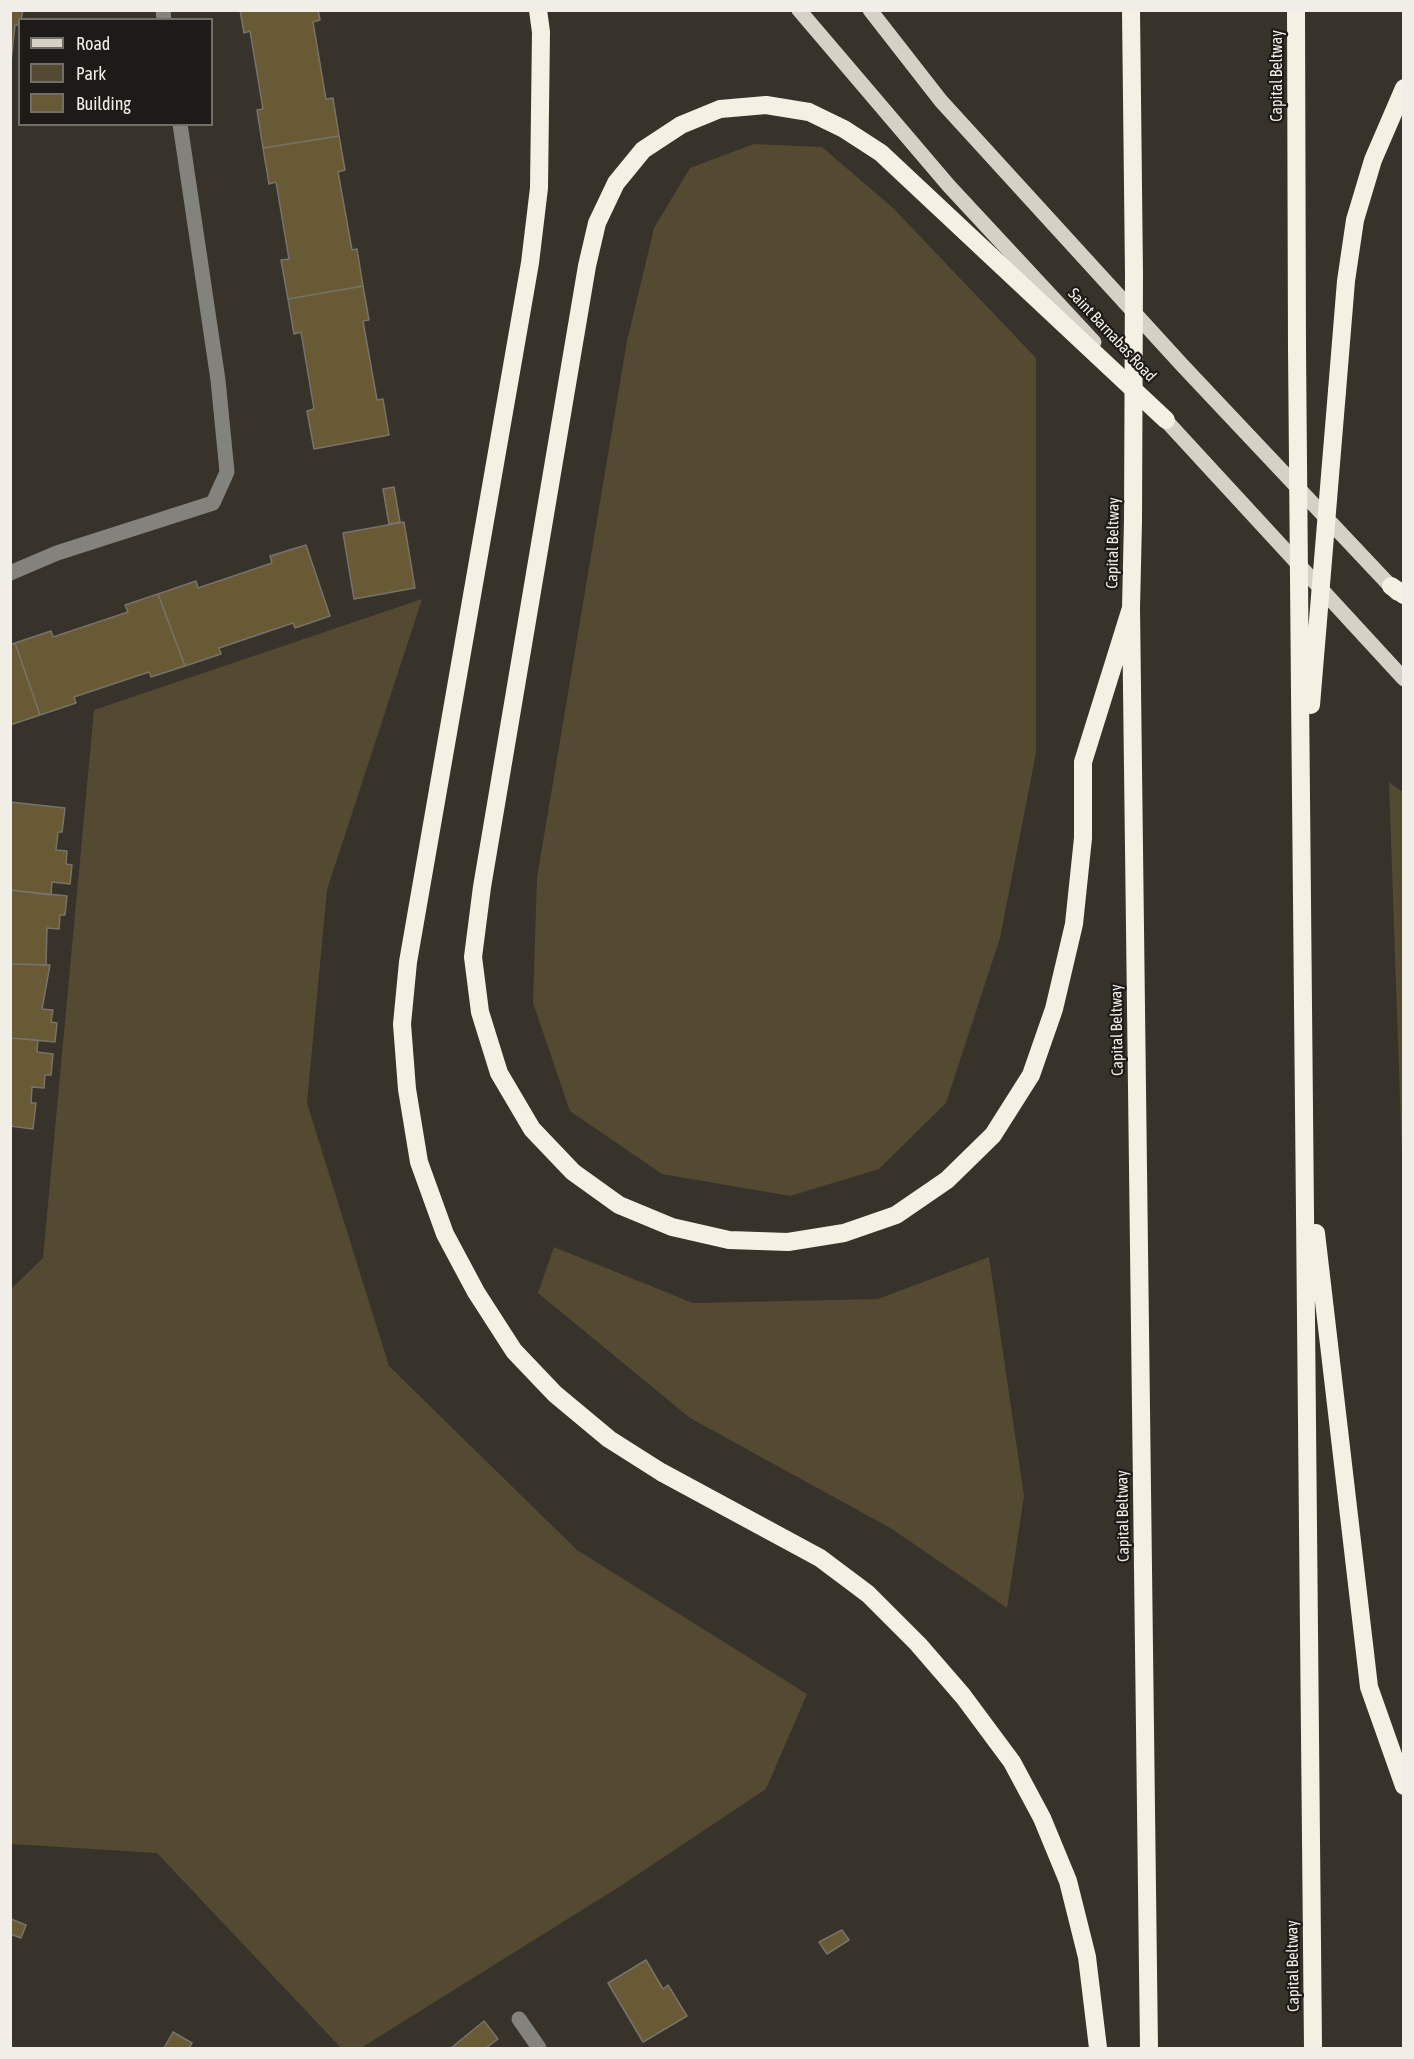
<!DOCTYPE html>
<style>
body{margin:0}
#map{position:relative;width:1414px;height:2059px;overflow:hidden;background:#37332a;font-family:"Asap Condensed",sans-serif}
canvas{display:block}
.frame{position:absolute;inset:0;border:12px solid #f1eee8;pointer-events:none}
.legend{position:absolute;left:18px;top:18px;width:195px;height:108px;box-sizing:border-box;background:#1d1b17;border:2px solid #726f6b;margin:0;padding:8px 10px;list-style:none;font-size:18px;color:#f1eee8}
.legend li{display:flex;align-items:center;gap:12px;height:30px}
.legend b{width:30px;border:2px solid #726f6b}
</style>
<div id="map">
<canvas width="1414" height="2059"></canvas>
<div class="frame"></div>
<ul class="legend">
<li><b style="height:8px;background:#d5d1c7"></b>Road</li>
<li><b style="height:16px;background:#544931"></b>Park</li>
<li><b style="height:16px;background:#695a36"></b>Building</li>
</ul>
</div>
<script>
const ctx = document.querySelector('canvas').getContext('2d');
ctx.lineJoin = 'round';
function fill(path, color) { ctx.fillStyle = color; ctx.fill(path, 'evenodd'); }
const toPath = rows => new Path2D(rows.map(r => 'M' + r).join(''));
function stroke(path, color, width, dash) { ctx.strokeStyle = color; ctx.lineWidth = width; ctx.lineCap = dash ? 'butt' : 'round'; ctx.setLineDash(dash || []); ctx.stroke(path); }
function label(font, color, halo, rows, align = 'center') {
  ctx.font = font + ' "Asap Condensed",sans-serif'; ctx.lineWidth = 4.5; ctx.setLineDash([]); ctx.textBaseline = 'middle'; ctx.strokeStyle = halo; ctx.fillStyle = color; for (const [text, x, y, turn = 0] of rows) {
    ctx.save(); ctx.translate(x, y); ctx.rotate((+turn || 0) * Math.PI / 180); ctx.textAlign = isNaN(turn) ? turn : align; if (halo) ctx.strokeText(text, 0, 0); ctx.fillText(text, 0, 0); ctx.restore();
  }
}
const green = toPath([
 [754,144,822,147,893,208,1036,358,1036,753,1000,938,946,1103,879,1169,790,1196,662,1174,570,1111,533,1003,537,878,627,341,654,228,690,168],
 [422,599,327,890,307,1103,389,1366,577,1550,807,1694,766,1789,619,1887,361,2048,341,2048,157,1853,11,1844,11,1289,43,1258,94,710],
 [1389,782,1404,793,1403,1186],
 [554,1247,693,1303,878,1299,989,1257,1024,1496,1007,1608,892,1529,690,1418,538,1293]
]);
const building = toPath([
 [10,10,23,10,20,25,15,25,10,71,10,10],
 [240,10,318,10,320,20,313,22,326,99,333,98,339,136,263,148,257,110,263,109,250,31,244,33,240,10],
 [339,136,345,170,338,172,352,250,357,249,363,286,288,299,281,260,289,259,276,182,269,184,263,148,339,136],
 [363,286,369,320,363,321,377,400,383,399,389,435,314,449,307,411,314,409,301,332,294,334,288,299,363,286],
 [394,487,400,522,389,524,383,489,394,487],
 [404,522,415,588,354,599,343,533,404,522],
 [306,545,330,616,295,628,293,623,219,648,221,654,185,666,158,594,196,581,198,588,272,563,270,556,306,545],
 [158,594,185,666,151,677,149,672,74,697,76,703,40,715,15,643,51,631,53,637,128,612,125,605,158,594],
 [15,643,40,715,10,725,10,645,15,643],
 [10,802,65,808,62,832,58,832,56,850,67,851,66,864,72,865,70,884,52,882,51,895,10,890,10,802],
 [10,890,67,896,65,915,60,915,59,929,47,928,46,965,10,964,10,890],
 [10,964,50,965,42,1009,53,1010,51,1022,57,1023,55,1042,10,1038,10,964],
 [10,1038,38,1040,37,1052,53,1054,51,1075,45,1075,44,1088,32,1087,31,1103,36,1103,33,1129,10,1126,10,1038],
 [11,1919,26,1925,21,1938,10,1934,11,1919],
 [842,1930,849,1940,827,1954,819,1942,842,1930],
 [646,1960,663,1989,668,1985,687,2016,643,2042,608,1983,646,1960],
 [484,2021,498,2039,486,2048,451,2048,484,2021],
 [173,2032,192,2043,189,2048,164,2048,173,2032]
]);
const minor = toPath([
 [163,10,164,20],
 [10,573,57,553,213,503,227,472,218,380,180,124],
 [519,2019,539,2048]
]);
const major = toPath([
 [799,10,949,186,1094,342],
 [870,10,941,101,1182,365,1397,593],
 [1159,413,1404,679]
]);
const highway = toPath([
 [538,10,541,32,539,188,530,263,408,962,402,1024,407,1089,419,1162,445,1234,476,1292,514,1351,555,1394,609,1439,661,1472,820,1558,868,1594,918,1644,963,1696,1012,1762,1042,1818,1068,1881,1087,1957,1098,2048],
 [1131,10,1134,274],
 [1296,10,1297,348],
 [1337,391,1346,281,1355,220,1373,160,1404,88],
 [1133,521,1131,608,1149,2048],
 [1391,586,1404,595],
 [1131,608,1083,762,1083,838,1074,924,1054,1009,1031,1075,993,1135,947,1180,896,1215,844,1233,788,1242,729,1240,672,1227,619,1205,573,1172,532,1129,499,1073,480,1012,473,957,482,887,587,266,597,223,616,183,643,150,681,125,720,109,766,105,809,112,844,129,881,153,1166,420],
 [1300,692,1313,2048],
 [1316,1233,1369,1687,1404,1786]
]);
const highwayBridge = toPath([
 [1297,348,1300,692],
 [1133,521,1134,274],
 [1311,705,1337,391]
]);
const streetNames = [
 ["Capital Beltway",1277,76,-90],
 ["Saint Barnabas Road",1112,335,47],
 ["Capital Beltway",1113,543,-89],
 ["Capital Beltway",1117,1030,-91],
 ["Capital Beltway",1123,1516,-91],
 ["Capital Beltway",1293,1966,-91]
];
fill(green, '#544931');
fill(building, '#695a36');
stroke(building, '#787369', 1.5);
stroke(minor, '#84827d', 15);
stroke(major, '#d5d1c7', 15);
stroke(highway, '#f5f0e4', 18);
stroke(highwayBridge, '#f5f0e4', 18);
label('16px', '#f1eee8', '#1d1b17', streetNames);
</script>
